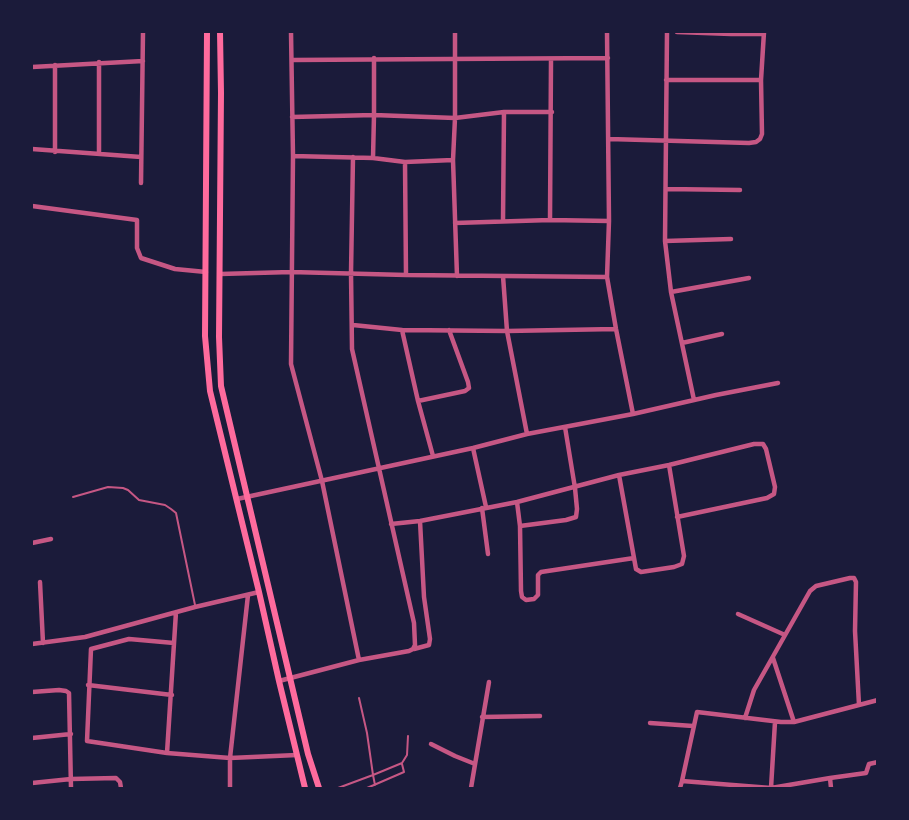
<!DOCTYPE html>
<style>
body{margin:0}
#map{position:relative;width:909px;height:820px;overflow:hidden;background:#1b1b3a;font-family:Overpass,sans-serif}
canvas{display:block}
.frame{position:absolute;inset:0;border:33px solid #1b1b3a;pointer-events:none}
</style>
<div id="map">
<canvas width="909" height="820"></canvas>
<div class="frame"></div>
</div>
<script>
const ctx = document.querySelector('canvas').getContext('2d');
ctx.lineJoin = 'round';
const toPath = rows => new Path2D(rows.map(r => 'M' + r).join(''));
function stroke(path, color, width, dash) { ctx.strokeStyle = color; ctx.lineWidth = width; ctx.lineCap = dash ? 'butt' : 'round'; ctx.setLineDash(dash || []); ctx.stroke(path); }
const service = toPath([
 [73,497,108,487,123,488,128,490,139,500,165,505,171,509,176,513,195,605],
 [375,785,373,775,402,763,407,755,408,736],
 [338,788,373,775,367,733,359,698],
 [367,788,404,772,402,764]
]);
const minor = toPath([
 [291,32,293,156,291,364,322,481,359,660],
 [455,32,455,118,453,160,457,276],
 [607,32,609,221,607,277,616,329,633,414],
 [667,32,665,241,671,292,694,400],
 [677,32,731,34,764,34],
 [292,60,608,58],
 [32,67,143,61],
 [666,80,761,80],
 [292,117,374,115,374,58],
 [609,139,749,143,756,142,760,139,762,134,761,80,764,32],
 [32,149,141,157],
 [55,152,55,65],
 [99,154,99,62],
 [293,156,373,158,405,162,453,160],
 [373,158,374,115,455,118,504,112,552,112],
 [405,162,406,275],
 [141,183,143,32],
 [666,189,740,190],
 [32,206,137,220,137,248,141,258,175,269,206,272],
 [550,220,551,60],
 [503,221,504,112],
 [455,223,550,220,609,221],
 [665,241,731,239],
 [220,274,291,272,406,275,607,277],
 [503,276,507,331,527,434],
 [671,292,749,278],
 [353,325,402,330,418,401,433,456],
 [402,330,507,331,616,329],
 [682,343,722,334],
 [418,401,465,391,469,388,468,382,449,330],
 [473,448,486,507],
 [619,475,636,569,641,572,674,567,682,564,684,556,669,465],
 [237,499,473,448,527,434,633,414,716,395,778,383],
 [517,502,520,526,521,591,522,597,526,600,534,599,538,595,538,575,541,572,634,558],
 [482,508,488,554],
 [391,524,420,521,517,502,619,475,669,465,754,444,763,444,766,449,775,487,774,494,767,498,677,517],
 [520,526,566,520,576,517,577,509,575,488,565,427],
 [32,543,51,539],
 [40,582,43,643],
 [738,614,785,635],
 [174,643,129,639,91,649,87,741,167,753,230,758,297,755],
 [32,644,85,637,195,607,259,592],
 [414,649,429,645,430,639,424,597,420,521],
 [773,658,794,722],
 [279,681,359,660,409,651,413,649,415,645,414,623,352,349,351,273,353,157],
 [88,685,172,695],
 [32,692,59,690,66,691,69,693,71,788],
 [482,717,540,716],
 [745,718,754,690,810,591,816,586,850,578,854,578,856,582,855,631,859,705],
 [650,723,693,726],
 [32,738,71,734],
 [431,744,455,756,475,764],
 [167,753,176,612],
 [830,778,866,773,869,764,878,762],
 [682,781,697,712,781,722,794,722,878,700],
 [32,783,71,779,116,778,120,782,121,788],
 [230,788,230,758,248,595],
 [471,788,489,682],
 [680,788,682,781,771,788,830,778,831,788],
 [771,788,775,722]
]);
const primary = toPath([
 [207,32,205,336,210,391,259,592,279,681,305,788],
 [220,32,221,93,219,337,221,386,308,754,319,788]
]);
stroke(service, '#c65784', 2);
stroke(minor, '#c65784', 4.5);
stroke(primary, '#ff6b9d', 6);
</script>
